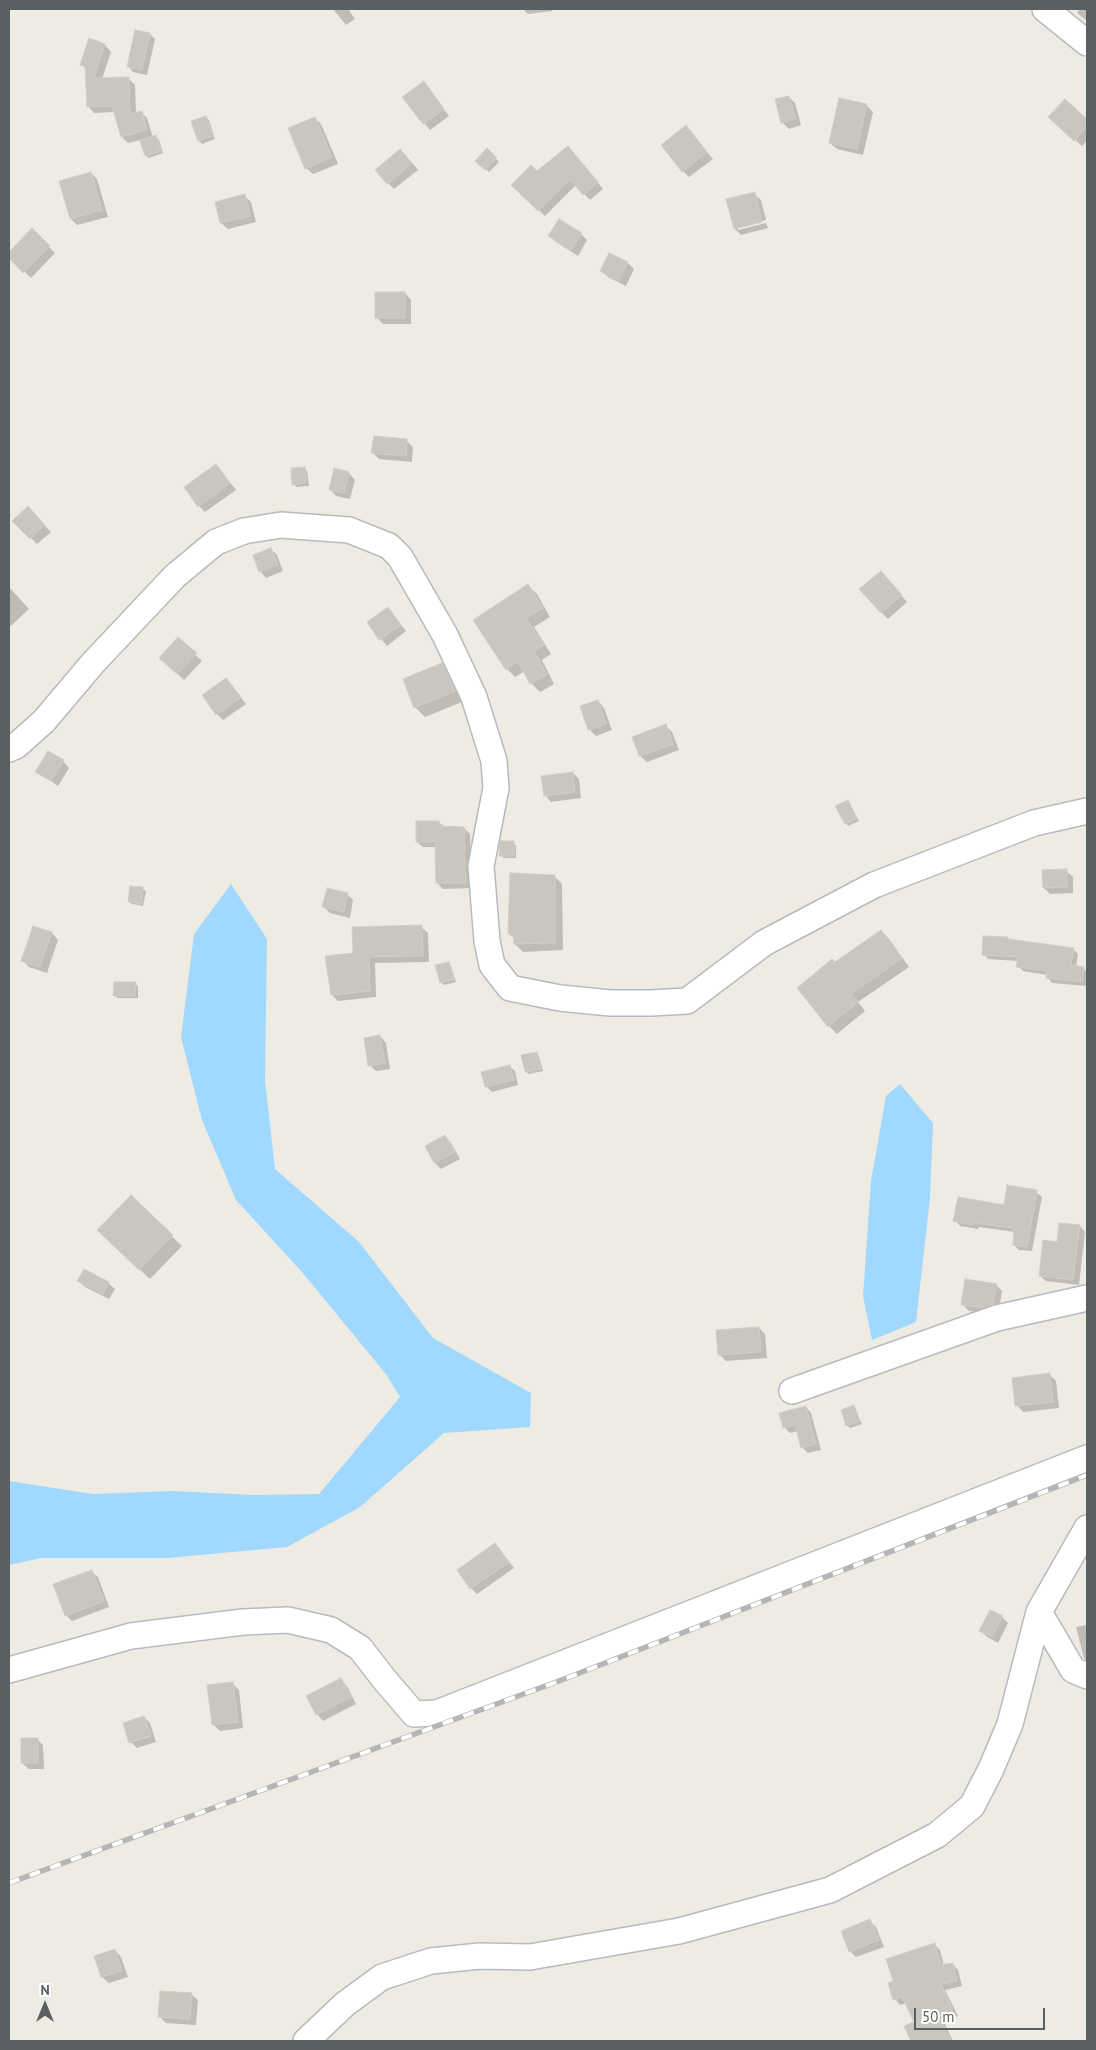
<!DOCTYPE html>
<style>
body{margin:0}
#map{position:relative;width:1096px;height:2050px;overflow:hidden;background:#eeebe2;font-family:"PT Sans",sans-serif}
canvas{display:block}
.frame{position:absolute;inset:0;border:10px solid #5a5f64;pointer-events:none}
.north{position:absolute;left:20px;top:1980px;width:50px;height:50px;-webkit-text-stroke:4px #fff;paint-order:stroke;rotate:0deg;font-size:14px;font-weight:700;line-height:20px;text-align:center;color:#5a5f64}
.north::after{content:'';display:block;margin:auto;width:18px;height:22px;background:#5a5f64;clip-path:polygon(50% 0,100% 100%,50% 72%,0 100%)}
.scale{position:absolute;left:914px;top:2008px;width:131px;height:22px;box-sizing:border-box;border:2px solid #5a5f64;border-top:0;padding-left:6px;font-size:15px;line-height:18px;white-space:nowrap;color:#5a5f64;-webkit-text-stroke:4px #fff;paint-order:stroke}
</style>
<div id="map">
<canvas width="1096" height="2050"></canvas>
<div class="frame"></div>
<div class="north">N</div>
<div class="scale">50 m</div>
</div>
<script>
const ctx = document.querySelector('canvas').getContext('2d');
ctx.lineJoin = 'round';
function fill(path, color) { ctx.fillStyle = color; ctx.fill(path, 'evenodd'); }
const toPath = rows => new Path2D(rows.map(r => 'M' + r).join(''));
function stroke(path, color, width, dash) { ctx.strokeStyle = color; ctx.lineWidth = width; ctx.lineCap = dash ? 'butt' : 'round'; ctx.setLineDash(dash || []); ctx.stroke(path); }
const water = toPath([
 [231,884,267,939,265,1080,275,1169,359,1242,433,1338,531,1393,530,1427,444,1433,360,1507,287,1547,168,1558,41,1558,9,1565,9,1481,93,1494,173,1491,254,1495,319,1494,400,1397,386,1374,301,1271,236,1200,202,1120,181,1037,194,934],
 [900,1084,933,1123,930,1198,916,1322,872,1340,863,1296,871,1181,886,1096]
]);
const shadow = toPath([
 [333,9,348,9,355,19,346,25],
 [523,9,552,9,552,11,528,14],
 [1080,9,1087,9,1087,21,1077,13],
 [150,34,155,39,147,75,133,72,128,66],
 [90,40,105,45,111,52,102,79,128,78,135,85,136,113,141,112,147,118,153,138,156,137,159,140,163,153,149,158,146,156,141,140,128,143,122,137,115,112,94,113,88,106,87,70,81,64],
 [423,83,449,116,430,130,424,123],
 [789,97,795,103,801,125,789,129,782,122],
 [1065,101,1087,121,1087,140,1082,146,1056,123],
 [866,105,873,112,863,155,837,149,830,143],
 [206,117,209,120,215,139,202,144,199,141,193,122],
 [315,118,321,124,338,164,313,174,306,168],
 [686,127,713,159,689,177,683,171],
 [487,150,499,162,489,172,477,161],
 [574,154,603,189,590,200,576,185,545,216,513,185],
 [407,157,418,170,394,189,388,183],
 [91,173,97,179,108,217,77,225,71,219,61,182],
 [754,194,761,200,766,220,738,227,738,230,766,223,768,228,741,235,735,229],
 [244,196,251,202,256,222,228,229,221,223,216,203],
 [32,230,55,253,31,278,9,257,9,253],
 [581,234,587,240,578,256,556,242,550,236],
 [610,254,628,263,634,269,626,286,608,277,601,271],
 [405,293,411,300,411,324,383,324,377,318],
 [375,437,407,441,413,447,412,462,379,459,373,453],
 [216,465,236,490,205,512,199,506],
 [304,468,307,471,309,486,296,487,294,484],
 [335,470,349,473,355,480,350,499,336,496,330,489],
 [28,508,51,532,37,544,14,521],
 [271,549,277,555,283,571,266,578,260,571],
 [887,579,907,602,888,619,881,612],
 [528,586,537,594,550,617,534,627,551,654,542,660,554,684,540,692,531,683,525,671,515,677,507,669],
 [9,587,29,609,11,626,9,624],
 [388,609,406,631,387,646,368,623],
 [178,639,202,661,184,680,167,664],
 [442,664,452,674,464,701,425,717,415,707],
 [226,679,246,704,223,720,217,714],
 [598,701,604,708,612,730,596,736,589,729],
 [666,726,672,732,679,750,647,762,640,756,633,737],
 [63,761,69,768,58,786,37,771],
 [573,773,579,779,581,798,551,802,545,795],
 [848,801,859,821,848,826,846,823],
 [439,822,444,827,464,828,470,834,471,888,443,889,437,883,437,847,423,847,417,842],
 [514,843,516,846,516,858,504,858,501,855],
 [1066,871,1073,877,1073,893,1050,894,1044,888],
 [554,876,562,884,563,950,523,952,515,944,515,939,509,934],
 [143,889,146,891,143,906,132,904,129,902],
 [347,894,353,900,350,918,330,913,324,907],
 [34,927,52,933,58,940,47,973,29,967,23,961],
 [421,927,428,933,429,962,375,963,376,997,338,1001,332,995,354,954],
 [881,931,889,939,909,967,858,1002,865,1011,837,1034,829,1026,835,964],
 [1008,939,1010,941,1073,949,1078,954,1076,967,1083,968,1087,972,1087,986,1052,983,1048,978,1048,975,1023,971,1018,966,1018,961,988,959,984,954],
 [448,963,451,966,456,982,444,985,441,982],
 [135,984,138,986,138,998,117,998,115,995],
 [380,1036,386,1043,390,1069,376,1071,369,1065],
 [536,1053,539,1056,543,1071,529,1074,526,1072],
 [509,1066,515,1071,518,1085,492,1092,487,1087,483,1073],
 [445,1137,451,1143,460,1159,441,1169,435,1163,426,1146],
 [1036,1192,1042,1197,1032,1251,1019,1250,1014,1245,1015,1232,979,1227,978,1229,960,1226,955,1220,1005,1207],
 [131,1197,182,1246,150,1279,108,1240],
 [1080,1226,1085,1232,1079,1285,1046,1281,1040,1276,1058,1243],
 [79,1281,108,1283,115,1289,109,1299,85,1287],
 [996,1285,1002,1291,999,1310,989,1314,969,1311,962,1304],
 [759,1328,765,1334,767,1358,726,1361,720,1355],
 [1050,1375,1056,1381,1059,1408,1023,1412,1017,1405],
 [806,1407,811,1413,821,1450,808,1453,803,1448,798,1431,790,1433,784,1427],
 [854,1407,862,1424,850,1428,847,1425],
 [495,1544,514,1568,477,1594,471,1588],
 [91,1571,98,1577,109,1607,72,1621,66,1615],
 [1002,1617,1008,1623,998,1643,987,1637,980,1630],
 [1087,1625,1087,1661,1084,1658,1076,1627],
 [341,1680,347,1686,356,1704,323,1721,317,1714],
 [232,1683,239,1690,243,1728,220,1731,213,1724],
 [144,1717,150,1723,156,1742,137,1748,131,1742],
 [37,1739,43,1745,44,1769,29,1769,22,1763],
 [870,1921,876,1927,884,1947,856,1957,850,1951],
 [934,1944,940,1950,944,1966,953,1964,958,1970,962,1986,945,1990,958,2016,944,2022,953,2041,913,2041,906,2027,916,2022,906,2003,900,2005,895,1999,894,1982],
 [115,1950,121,1957,128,1977,109,1983,102,1977,96,1956],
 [191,1994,198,2000,196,2025,166,2023,160,2017]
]);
const building = toPath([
 [135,30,150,33,142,70,127,67,135,30],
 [89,38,105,44,94,78,129,77,130,114,142,111,147,130,121,137,112,106,87,107,85,66,80,65,89,38],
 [424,81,444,109,423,124,402,97,424,81],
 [789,96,796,119,781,123,775,99,789,96],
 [839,98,867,104,857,149,829,143,839,98],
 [1065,99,1087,119,1087,127,1074,141,1048,117,1065,99],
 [206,116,213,136,198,141,191,121,206,116],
 [315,117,332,157,305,169,288,128,315,117],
 [686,125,707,152,682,172,661,145,686,125],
 [156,135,161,151,145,156,140,141,156,135],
 [568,146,598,182,583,195,570,179,538,211,511,185,531,165,537,171,568,146],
 [487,148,497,158,485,170,475,161,487,148],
 [400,149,412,163,387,184,375,170,400,149],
 [91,172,102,210,70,219,59,181,91,172],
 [755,192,762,222,734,229,726,199,755,192],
 [245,194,250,216,220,223,215,202,245,194],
 [559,219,582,233,571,250,548,236,559,219],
 [32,228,50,246,23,273,9,258,9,252,32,228],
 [609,253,628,262,619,281,600,271,609,253],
 [375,292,405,292,405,318,375,318,375,292],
 [374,436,407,439,406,456,371,453,374,436],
 [216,464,230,483,198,507,184,487,216,464],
 [305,467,306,483,292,485,291,468,305,467],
 [334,468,349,472,344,493,329,490,334,468],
 [28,506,45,525,30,539,12,521,28,506],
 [271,548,278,565,259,572,253,555,271,548],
 [881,571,902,595,881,613,859,589,881,571],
 [528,584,543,608,526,618,544,645,534,651,547,675,530,684,518,661,506,670,473,620,528,584],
 [388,607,401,625,379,640,367,622,388,607],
 [178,637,197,653,177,674,159,658,178,637],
 [442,663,455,691,414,708,403,679,442,663],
 [226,678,241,697,216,715,202,695,226,678],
 [598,700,606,724,588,730,580,706,598,700],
 [666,724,673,744,639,756,632,737,666,724],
 [48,751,64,760,51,781,35,772,48,751],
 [573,772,575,792,544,796,541,776,573,772],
 [848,800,857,818,845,824,835,806,848,800],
 [416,821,439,821,439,826,464,827,466,883,436,883,435,842,416,842,416,821],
 [500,841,514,841,514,856,499,856,500,841],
 [1067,869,1067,887,1043,888,1042,870,1067,869],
 [510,873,555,875,555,943,514,944,513,934,508,934,510,873],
 [130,886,143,887,141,904,128,902,130,886],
 [327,888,348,893,344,912,322,907,327,888],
 [422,925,423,956,369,957,370,991,331,995,325,956,353,953,352,927,422,925],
 [33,926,52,932,40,967,21,961,33,926],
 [881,930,902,958,851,994,858,1002,828,1027,797,988,832,959,835,962,881,930],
 [983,936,1008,937,1008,939,1074,948,1071,965,1084,967,1082,982,1046,978,1047,971,1016,967,1018,957,982,955,983,936],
 [449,962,454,979,440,983,435,965,449,962],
 [114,982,136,982,135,996,113,996,114,982],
 [380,1035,385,1063,368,1066,364,1038,380,1035],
 [537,1052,541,1069,525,1072,521,1055,537,1052],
 [510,1065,514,1080,485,1087,481,1072,510,1065],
 [445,1135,455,1152,434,1163,425,1146,445,1135],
 [1007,1185,1037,1190,1027,1247,1013,1245,1014,1228,974,1223,973,1225,953,1221,958,1197,1004,1205,1007,1185],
 [131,1195,173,1235,139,1270,97,1230,131,1195],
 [1059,1223,1080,1225,1073,1280,1039,1276,1043,1240,1057,1242,1059,1223],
 [84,1269,109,1282,103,1294,77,1281,84,1269],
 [965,1279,997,1284,993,1304,983,1308,961,1305,965,1279],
 [759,1327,761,1352,718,1355,716,1330,759,1327],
 [1050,1373,1053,1402,1015,1406,1012,1378,1050,1373],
 [854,1405,860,1421,846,1426,841,1410,854,1405],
 [806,1406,816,1444,801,1448,795,1425,783,1428,779,1413,806,1406],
 [495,1543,509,1562,470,1589,457,1570,495,1543],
 [92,1570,104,1601,65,1616,53,1584,92,1570],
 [990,1610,1003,1616,992,1637,979,1631,990,1610],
 [341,1678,351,1697,316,1715,306,1696,341,1678],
 [233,1682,238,1722,212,1725,207,1685,233,1682],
 [144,1716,151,1736,129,1743,123,1723,144,1716],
 [21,1738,38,1738,38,1763,21,1763,21,1738],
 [870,1919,879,1940,849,1952,841,1931,870,1919],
 [935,1943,941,1965,953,1963,957,1981,941,1984,953,2011,939,2016,951,2041,911,2041,904,2026,914,2022,902,1997,893,2000,888,1983,893,1981,886,1959,935,1943],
 [115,1949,122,1971,101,1977,94,1956,115,1949],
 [160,1991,192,1993,190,2019,158,2017,160,1991]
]);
const minor = toPath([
 [1045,9,1087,43],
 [9,749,16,746,44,721,93,663,175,576,216,542,244,531,281,525,349,530,389,546,400,557,445,635,474,697,494,761,496,788,481,866,487,941,492,965,510,988,560,998,610,1003,651,1003,687,1001,764,943,874,885,1034,823,1087,811],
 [792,1391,997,1318,1087,1298],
 [1039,1612,1073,1670,1087,1676],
 [9,1670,131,1636,243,1622,288,1620,331,1630,360,1648,384,1679,414,1714,437,1713,1087,1458],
 [306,2041,345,2004,382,1977,431,1961,480,1956,530,1957,679,1931,830,1890,937,1835,972,1806,991,1769,1010,1724,1039,1612,1087,1528]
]);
const rail = toPath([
 [9,1883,559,1681,1087,1475]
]);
fill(water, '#a1d8ff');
fill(shadow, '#0003');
fill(building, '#c9c6bf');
stroke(building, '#d3cdc0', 1);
stroke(minor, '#b7babf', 28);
stroke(minor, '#fff', 25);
stroke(rail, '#b4b5b5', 5.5);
stroke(rail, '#fff', 4, [11]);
</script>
